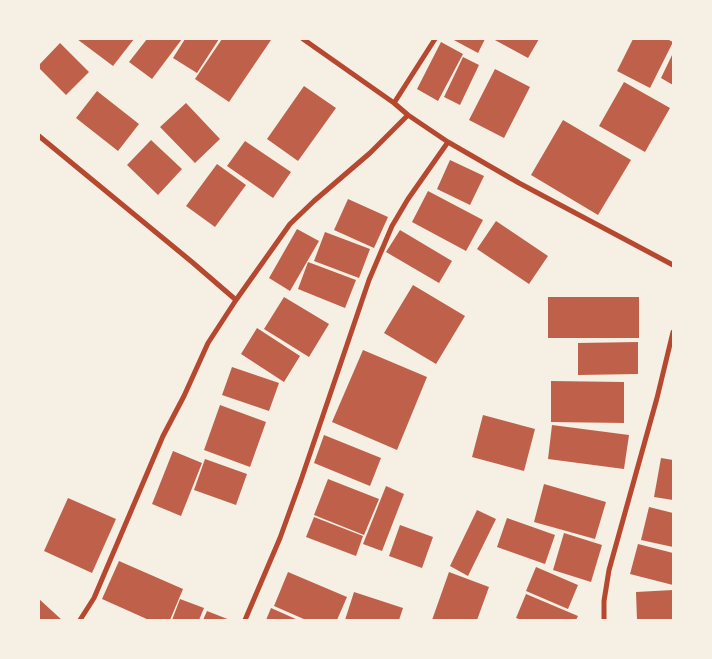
<!DOCTYPE html>
<style>
body{margin:0}
#map{position:relative;width:712px;height:659px;overflow:hidden;background:#f6efe4;font-family:Mulish,sans-serif}
canvas{display:block}
.frame{position:absolute;inset:0;border:40px solid #f6efe4;pointer-events:none}
</style>
<div id="map">
<canvas width="712" height="659"></canvas>
<div class="frame"></div>
</div>
<script>
const ctx = document.querySelector('canvas').getContext('2d');
ctx.lineJoin = 'round';
function fill(path, color) { ctx.fillStyle = color; ctx.fill(path, 'evenodd'); }
const toPath = rows => new Path2D(rows.map(r => 'M' + r).join(''));
function stroke(path, color, width, dash) { ctx.strokeStyle = color; ctx.lineWidth = width; ctx.lineCap = dash ? 'butt' : 'round'; ctx.setLineDash(dash || []); ctx.stroke(path); }
const building = toPath([
 [77,39,134,39,113,66],
 [147,39,182,39,152,79,129,62],
 [185,39,219,39,197,73,173,58],
 [222,39,271,40,229,102,195,79],
 [452,39,485,39,478,53],
 [493,39,539,39,528,58],
 [633,39,667,39,673,42,650,88,617,71],
 [441,42,463,54,438,101,417,89],
 [60,43,89,72,66,95,39,68,39,65],
 [673,53,673,85,661,78],
 [463,57,479,65,460,105,444,97],
 [495,69,530,87,504,138,469,120],
 [624,82,670,108,645,152,599,126],
 [304,86,336,108,298,161,267,139],
 [97,91,139,124,118,151,76,118],
 [186,103,220,139,195,163,160,127],
 [563,120,631,160,598,215,531,175],
 [151,140,182,169,158,195,127,165],
 [245,141,291,172,273,198,227,166],
 [450,160,484,176,470,205,437,189],
 [217,164,246,185,215,227,186,206],
 [428,191,483,220,466,251,412,222],
 [348,199,388,217,374,248,334,230],
 [496,221,548,256,529,284,477,249],
 [297,229,319,241,290,291,269,278],
 [400,230,452,261,439,283,386,252],
 [325,232,370,249,359,278,314,261],
 [308,262,356,280,345,308,298,289],
 [413,285,465,316,436,364,384,333],
 [284,297,329,324,309,357,264,329],
 [548,297,639,297,639,338,548,338],
 [257,328,300,356,284,382,241,354],
 [638,342,638,374,578,375,578,343],
 [363,350,427,377,397,450,332,422],
 [232,367,279,383,269,411,222,395],
 [551,381,624,382,624,423,551,422],
 [220,405,266,422,250,467,204,450],
 [483,415,535,429,524,471,472,457],
 [552,425,629,435,624,469,548,459],
 [324,435,381,458,370,486,314,463],
 [173,451,202,463,181,516,152,504],
 [661,458,673,460,673,500,654,497],
 [205,459,247,474,236,505,194,490],
 [328,479,379,499,364,535,314,515],
 [544,484,606,502,595,539,534,522],
 [386,486,404,494,382,551,363,544],
 [68,498,116,519,92,573,44,551],
 [649,507,673,513,673,547,641,540],
 [477,510,496,519,468,576,450,566],
 [314,517,363,536,356,556,306,537],
 [507,518,555,535,545,564,497,547],
 [400,525,433,537,422,568,389,556],
 [564,533,602,545,591,582,553,570],
 [638,544,673,553,673,585,630,574],
 [119,561,183,589,170,620,149,620,102,599],
 [536,567,578,585,568,609,526,591],
 [288,572,347,597,337,620,306,620,274,606],
 [449,572,489,587,477,620,432,620],
 [673,590,673,620,637,620,636,592],
 [354,592,403,608,399,620,345,620],
 [526,594,578,616,576,620,522,620,516,618],
 [39,599,62,620,39,620],
 [180,599,204,608,199,620,172,620],
 [271,608,298,620,266,620],
 [207,611,230,620,203,620]
]);
const minor = toPath([
 [303,39,394,103,408,115,448,142],
 [394,103,435,39],
 [39,136,192,262,236,300,290,224,314,201,370,153,408,115],
 [80,620,94,598,163,436,184,396,208,343,236,300],
 [245,620,280,538,301,480,369,280,392,226,408,199,448,142,519,183,673,265],
 [604,620,604,601,609,570,657,398,673,332]
]);
fill(building, '#bf614a');
stroke(minor, '#b5482f', 5);
</script>
